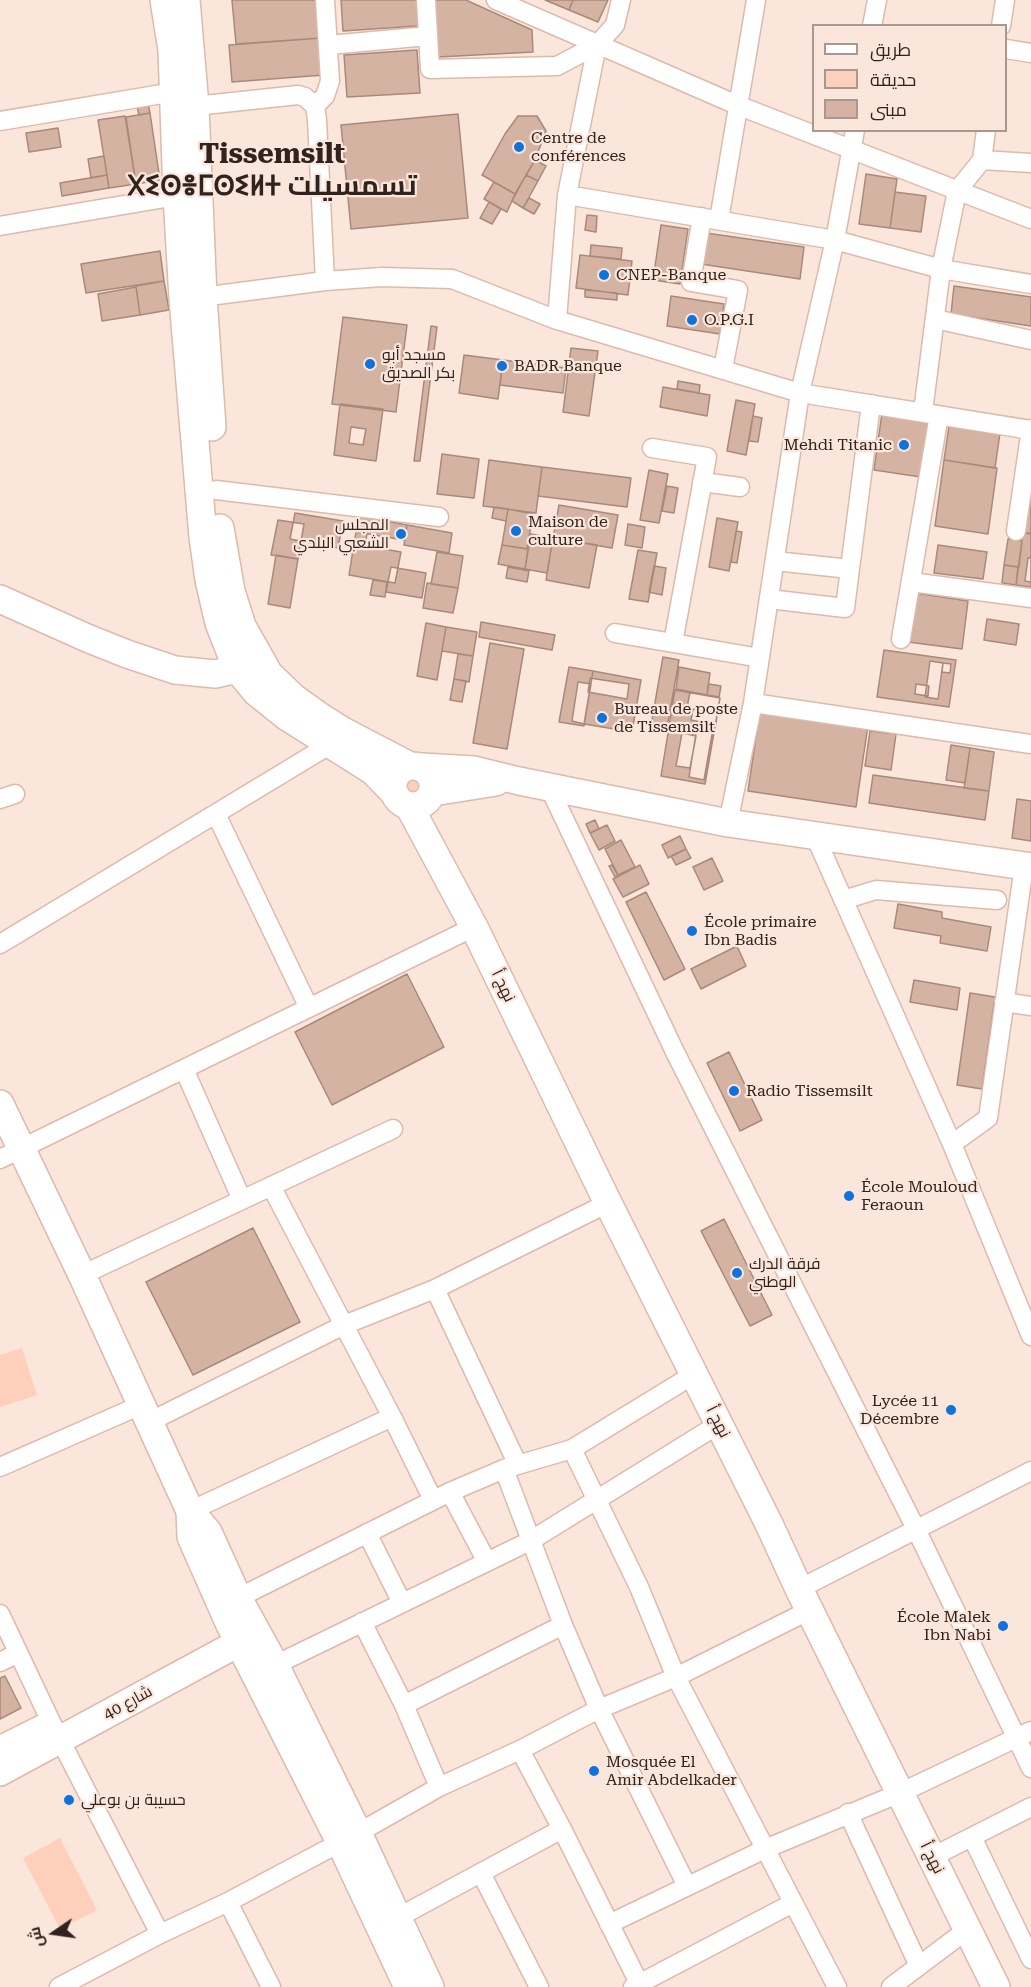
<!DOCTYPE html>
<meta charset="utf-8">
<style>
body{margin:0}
#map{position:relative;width:1031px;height:1987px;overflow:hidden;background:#fbe6dc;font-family:"Roboto Serif",Cairo,serif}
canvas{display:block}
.legend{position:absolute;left:812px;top:24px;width:195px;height:108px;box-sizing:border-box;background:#fbe6dc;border:2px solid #aa9890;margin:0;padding:8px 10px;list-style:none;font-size:18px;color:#30231d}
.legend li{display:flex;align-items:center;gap:12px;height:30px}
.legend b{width:30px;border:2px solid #aa9890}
.north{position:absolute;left:24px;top:1903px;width:60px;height:60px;-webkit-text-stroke:4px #fbe6dc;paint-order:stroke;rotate:257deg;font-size:16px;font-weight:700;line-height:24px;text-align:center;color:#30231d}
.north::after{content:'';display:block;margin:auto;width:21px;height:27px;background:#30231d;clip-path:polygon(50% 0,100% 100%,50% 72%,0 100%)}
</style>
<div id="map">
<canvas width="1031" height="1987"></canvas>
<ul class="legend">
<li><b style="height:8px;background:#fff"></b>طريق</li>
<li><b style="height:16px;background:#fecfba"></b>حديقة</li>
<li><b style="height:16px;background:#d5b3a3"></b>مبنى</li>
</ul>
<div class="north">ش</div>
</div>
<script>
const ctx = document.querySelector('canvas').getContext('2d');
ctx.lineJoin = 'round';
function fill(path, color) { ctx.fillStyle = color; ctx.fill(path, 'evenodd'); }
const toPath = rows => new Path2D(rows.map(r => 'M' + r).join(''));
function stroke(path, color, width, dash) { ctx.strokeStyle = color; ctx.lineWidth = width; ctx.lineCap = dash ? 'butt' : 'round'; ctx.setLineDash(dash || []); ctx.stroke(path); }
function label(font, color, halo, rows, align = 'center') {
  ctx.font = font + ' "Roboto Serif",Cairo,"Noto Sans Tifinagh",serif'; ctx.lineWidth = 4.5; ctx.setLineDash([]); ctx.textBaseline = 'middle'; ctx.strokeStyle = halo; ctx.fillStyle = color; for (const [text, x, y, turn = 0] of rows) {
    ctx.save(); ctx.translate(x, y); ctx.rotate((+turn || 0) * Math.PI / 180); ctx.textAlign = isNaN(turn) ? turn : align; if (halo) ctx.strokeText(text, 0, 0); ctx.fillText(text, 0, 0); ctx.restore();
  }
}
const green = toPath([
 '404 787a11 11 0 1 1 22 0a11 11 0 1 1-22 0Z',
 [22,1348,37,1395,0,1407,0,1355],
 [60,1838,97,1910,60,1929,23,1858]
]);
const building = toPath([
 [232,0,317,0,321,38,236,44,232,0],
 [341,0,417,0,418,26,343,31,341,0],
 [434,0,466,0,532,30,533,52,438,57,434,0],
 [545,0,573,0,569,10,545,0],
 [573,0,608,0,598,22,569,10,573,0],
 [321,38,324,75,232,82,229,45,321,38],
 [417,50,420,93,347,97,344,55,417,50],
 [148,104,150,113,139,115,137,106,148,104],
 [150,113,160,180,136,184,126,117,150,113],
 [458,114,468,218,351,229,341,125,458,114],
 [125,116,136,184,109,188,98,120,125,116],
 [518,116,537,116,546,131,535,160,515,194,482,175,505,134,518,116],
 [58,128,61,147,29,152,26,133,58,128],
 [104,156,107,175,91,178,88,159,104,156],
 [535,160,546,166,538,181,526,175,535,160],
 [866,174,897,179,890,228,859,224,866,174],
 [107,175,109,188,62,196,60,183,107,175],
 [526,175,538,181,523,208,512,201,526,175],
 [494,182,515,194,507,212,484,199,494,182],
 [895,192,926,196,921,232,890,228,895,192],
 [529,198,540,204,534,214,523,208,529,198],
 [489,202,501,209,492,224,480,218,489,202],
 [587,215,597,216,596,232,585,230,587,215],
 [661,225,688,229,680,284,653,280,661,225],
 [706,233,804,247,800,279,701,264,706,233],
 [591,245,622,248,621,259,590,256,591,245],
 [160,251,164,281,86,293,81,264,160,251],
 [580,255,632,261,628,295,576,288,580,255],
 [164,281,169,310,140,315,136,286,164,281],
 [954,286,1031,297,1031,326,951,314,954,286],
 [136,287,140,315,102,321,98,294,136,287],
 [585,290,617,293,617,300,585,297,585,290],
 [671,296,724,304,720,334,667,326,671,296],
 [343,317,407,325,396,412,332,404,343,317],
 [431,326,437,327,420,461,414,461,431,326],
 [571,348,598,351,589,416,563,412,571,348],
 [464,355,503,360,498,399,459,393,464,355],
 [503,360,566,368,563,393,500,385,503,360],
 [678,381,700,385,699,393,677,389,678,381],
 [663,387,710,395,707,416,660,407,663,387],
 [736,400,755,404,746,455,727,451,736,400],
 [340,404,383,409,376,461,334,455,340,404],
 [882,413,929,420,921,477,874,470,882,413],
 [753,416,762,418,758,442,749,441,753,416],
 [949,426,1000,433,995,468,944,460,949,426],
 [351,427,366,429,363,445,349,443,351,427],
 [442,454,479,459,474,498,437,494,442,454],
 [489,460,542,467,536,513,483,506,489,460],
 [944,460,997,468,988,534,935,526,944,460],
 [542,467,631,478,627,507,538,496,542,467],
 [649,470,668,474,659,523,640,520,649,470],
 [667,486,678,488,674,513,662,511,667,486],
 [1031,491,1031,533,1025,533,1031,491],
 [559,505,618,515,612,548,553,538,559,505],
 [494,507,508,509,506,521,492,518,494,507],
 [508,509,533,514,527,549,502,545,508,509],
 [295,513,343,521,338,548,290,539,295,513],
 [359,516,407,525,404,540,356,532,359,516],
 [717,518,738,522,729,571,709,567,717,518],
 [278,520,304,524,298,559,271,555,278,520],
 [628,524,645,527,642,548,625,545,628,524],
 [407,525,452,533,449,553,404,545,407,525],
 [736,531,742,532,737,563,731,562,736,531],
 [356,532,367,534,365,546,354,544,356,532],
 [1023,533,1031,534,1031,587,1016,585,1023,533],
 [531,534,553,538,547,573,525,569,531,534],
 [553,538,597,545,589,588,546,580,553,538],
 [1008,539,1022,541,1019,567,1004,565,1008,539],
 [354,544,401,552,395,583,349,575,354,544],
 [502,545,528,549,525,569,498,564,502,545],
 [938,545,987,552,983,579,934,573,938,545],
 [638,550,657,553,648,602,629,599,638,550],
 [437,552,463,556,458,588,431,584,437,552],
 [276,555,298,559,290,608,268,604,276,555],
 [1028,558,1031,558,1031,582,1025,581,1028,558],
 [1004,565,1018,567,1016,585,1002,583,1004,565],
 [654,566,666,568,662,595,649,592,654,566],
 [391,567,426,573,422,598,386,592,391,567],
 [508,567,529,571,527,582,506,578,508,567],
 [373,580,387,582,385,597,370,595,373,580],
 [427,583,458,588,453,613,423,608,427,583],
 [915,593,968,601,962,649,908,642,915,593],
 [987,619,1019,624,1016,645,984,640,987,619],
 [481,622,555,635,552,650,479,637,481,622],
 [426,623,446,627,437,680,417,676,426,623],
 [446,627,477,632,473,656,442,651,446,627],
 [490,643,524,649,507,749,473,743,490,643],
 [884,650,956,660,949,707,877,697,884,650],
 [458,654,473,656,469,682,454,679,458,654],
 [663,657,679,660,667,728,651,725,663,657],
 [930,661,943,663,938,699,925,697,930,661],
 [943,663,951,664,950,673,942,672,943,663],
 [569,667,593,671,584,726,559,722,569,667],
 [679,667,710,673,707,695,676,689,679,667],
 [593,671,641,680,632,732,584,724,593,671],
 [590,678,629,684,627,699,588,692,590,678],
 [454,679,466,681,462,702,450,700,454,679],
 [578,682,591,684,584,724,572,721,578,682],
 [709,684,721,686,719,697,707,695,709,684],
 [916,684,929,686,928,696,915,694,916,684],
 [675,690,720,698,705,784,661,776,675,690],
 [690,692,720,698,717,714,687,708,690,692],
 [693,709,717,714,716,725,691,720,693,709],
 [760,710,868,725,856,807,748,791,760,710],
 [697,727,713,729,704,780,689,777,697,727],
 [870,731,896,734,891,770,865,766,870,731],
 [682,733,696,736,690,768,676,766,682,733],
 [951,745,970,748,965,783,946,780,951,745],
 [970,748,994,752,989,791,964,788,970,748],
 [873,775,989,791,985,820,869,803,873,775],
 [1017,799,1031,801,1031,841,1012,838,1017,799],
 [595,820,599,829,590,833,586,824,595,820],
 [607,825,615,841,599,850,590,833,607,825],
 [680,836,686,849,668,858,662,845,680,836],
 [621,840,635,867,618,875,605,849,621,840],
 [686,849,691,858,676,865,671,856,686,849],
 [712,858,723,881,704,890,693,867,712,858],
 [612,865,618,875,615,877,609,866,612,865],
 [640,865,649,884,623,897,613,879,640,865],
 [646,892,685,969,664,980,626,902,646,892],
 [898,904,942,912,942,918,991,927,987,951,940,943,941,936,894,928,898,904],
 [737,946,746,966,701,989,691,969,737,946],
 [407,974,444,1047,332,1105,295,1032,407,974],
 [914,980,960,988,957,1010,910,1002,914,980],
 [970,993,995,997,982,1089,957,1085,970,993],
 [729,1052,762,1120,740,1131,707,1063,729,1052],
 [724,1219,772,1315,750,1326,701,1231,724,1219],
 [253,1228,300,1322,193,1375,146,1282,253,1228],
 [5,1676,21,1708,0,1719,0,1678,5,1676]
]);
const street = toPath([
 [426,0,430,69,557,66,597,45],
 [496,0,737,105,1031,219],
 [872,26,877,0],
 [1001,26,1005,0],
 [329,45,428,36],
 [1006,49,1031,53],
 [195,106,298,95,305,97,315,106,317,120,325,281],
 [315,106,325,96,330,81,325,0],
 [0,121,174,92],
 [982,160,1031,163],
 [567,195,835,240,941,269,1031,284],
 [702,217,691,282,738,290,723,369],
 [719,220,756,0],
 [0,226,177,196],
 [194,298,325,281,382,277,452,279,557,320,800,393,1031,430],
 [935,319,1031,340],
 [557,320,567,195,597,45,615,25,621,0],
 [923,412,941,269,957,191,982,160,986,130],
 [652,448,707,457,673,643],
 [702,482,740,487],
 [216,490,439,517],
 [1016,531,1031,429],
 [775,561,850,569],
 [911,582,1031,598],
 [769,599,845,608,871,404],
 [615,633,760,658],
 [901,639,939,415],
 [753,703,1031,744],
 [549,787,675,1052,916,1529,1031,1768],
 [0,799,15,794],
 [216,814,309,1008],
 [728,823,753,703,800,393,835,240,855,130],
 [815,836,952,1144,1031,1336],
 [843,900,876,890,997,900],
 [0,944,331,744],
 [1004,1002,1031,1006],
 [184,1069,242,1200],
 [952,1144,988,1118,1024,866],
 [0,1159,474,927],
 [271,1186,392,1417,433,1500],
 [82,1275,393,1129],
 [435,1289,518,1465],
 [149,1422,344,1325,435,1289,608,1203],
 [572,1449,639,1587,676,1677,837,1987],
 [0,1467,141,1405],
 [504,1469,563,1625,599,1709,687,1886],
 [450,1492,487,1562],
 [190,1511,392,1417],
 [367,1533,402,1603],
 [799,1589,1031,1471],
 [238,1598,450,1492,504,1469,572,1449,693,1375],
 [0,1614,52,1724,160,1934],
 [362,1622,404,1705,439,1787],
 [0,1662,18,1653],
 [275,1665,530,1541,719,1424],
 [404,1705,563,1625],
 [520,1750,562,1829,641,1987],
 [848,1813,919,1966],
 [972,1837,1031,1959],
 [932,1857,1031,1807],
 [481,1873,539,1987],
 [228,1902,271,1987],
 [397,1918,562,1829],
 [609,1924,765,1849,900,1793,1031,1731],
 [59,1987,160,1934,228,1902,358,1833,439,1787,520,1750,599,1709,676,1677,810,1610],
 [633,1987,793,1903],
 [891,1987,968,1929]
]);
const secondary = toPath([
 [164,0,172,50,177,196,183,299,203,537,209,580,219,623,237,669,256,692,286,716,373,771,395,794],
 [186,0,195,106,203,297,212,427],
 [220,528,231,591,242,626,269,674,294,698,319,716,341,730,410,766],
 [0,599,87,638,127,654,175,670,215,674,237,669,252,661],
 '393 786a20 20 0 1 1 40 0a20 20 0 1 1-40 0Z',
 [422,767,474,770,519,781,728,823,1031,867],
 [433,792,496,782],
 [409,806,474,927,608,1203,769,1524,799,1589,996,1987],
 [0,1104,82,1275,190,1511],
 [0,1750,44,1728],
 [0,1772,255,1634],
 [408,1987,340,1842,230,1625,191,1537,190,1511,208,1532,238,1598,275,1665,358,1833,430,1987]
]);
const markers = [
 [519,147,6,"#1072db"],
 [604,275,6,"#1072db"],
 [692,320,6,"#1072db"],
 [370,364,6,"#1072db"],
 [502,366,6,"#1072db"],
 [904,445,6,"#1072db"],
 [516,531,6,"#1072db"],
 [401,534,6,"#1072db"],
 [602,718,6,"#1072db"],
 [692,931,6,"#1072db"],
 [734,1091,6,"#1072db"],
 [849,1196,6,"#1072db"],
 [737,1273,6,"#1072db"],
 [951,1410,6,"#1072db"],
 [1003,1626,6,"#1072db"],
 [594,1771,6,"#1072db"],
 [69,1800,6,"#1072db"]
];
const poiNames = [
 ["Centre de",531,138],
 ["conférences",531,156],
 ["CNEP-Banque",616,275],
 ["O.P.G.I",704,320],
 ["مسجد أبو",382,355],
 ["بكر الصديق",382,373],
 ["BADR Banque",514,366],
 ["Mehdi Titanic",892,445,"right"],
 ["Maison de",528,522],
 ["culture",528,540],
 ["المجلس",389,525,"right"],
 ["الشعبي البلدي",389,543,"right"],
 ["Bureau de poste",614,709],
 ["de Tissemsilt",614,727],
 ["École primaire",704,922],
 ["Ibn Badis",704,940],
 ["Radio Tissemsilt",746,1091],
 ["École Mouloud",861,1187],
 ["Feraoun",861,1205],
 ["فرقة الدرك",749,1264],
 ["الوطني",749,1282],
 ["Lycée 11",939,1401,"right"],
 ["Décembre",939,1419,"right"],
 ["École Malek",991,1617,"right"],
 ["Ibn Nabi",991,1635,"right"],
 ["Mosquée El",606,1762],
 ["Amir Abdelkader",606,1780],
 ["حسيبة بن بوعلي",81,1800]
];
const streetNames = [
 ["نهج أ",503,986,64],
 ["نهج أ",718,1422,63],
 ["شارع 40",128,1703,-29],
 ["نهج أ",932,1858,63]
];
const townNames = [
 ["Tissemsilt",272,155],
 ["ⵝⵉⵙⴻⵎⵙⵉⵍⵜ تسمسيلت",272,187]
];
fill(green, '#fecfba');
fill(building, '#d5b3a3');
stroke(building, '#a9897a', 1.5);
stroke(street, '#ddbaab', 21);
stroke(secondary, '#ddbaab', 30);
stroke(street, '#fff', 18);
stroke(secondary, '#fff', 27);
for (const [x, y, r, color] of markers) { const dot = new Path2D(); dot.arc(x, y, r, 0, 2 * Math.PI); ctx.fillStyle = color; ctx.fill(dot); stroke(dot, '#fbe6dc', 2); }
label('16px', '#30231d', '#fbe6dc', poiNames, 'left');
label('16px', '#30231d', '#fbe6dc', streetNames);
label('bold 28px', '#30231d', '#fbe6dc', townNames);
</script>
